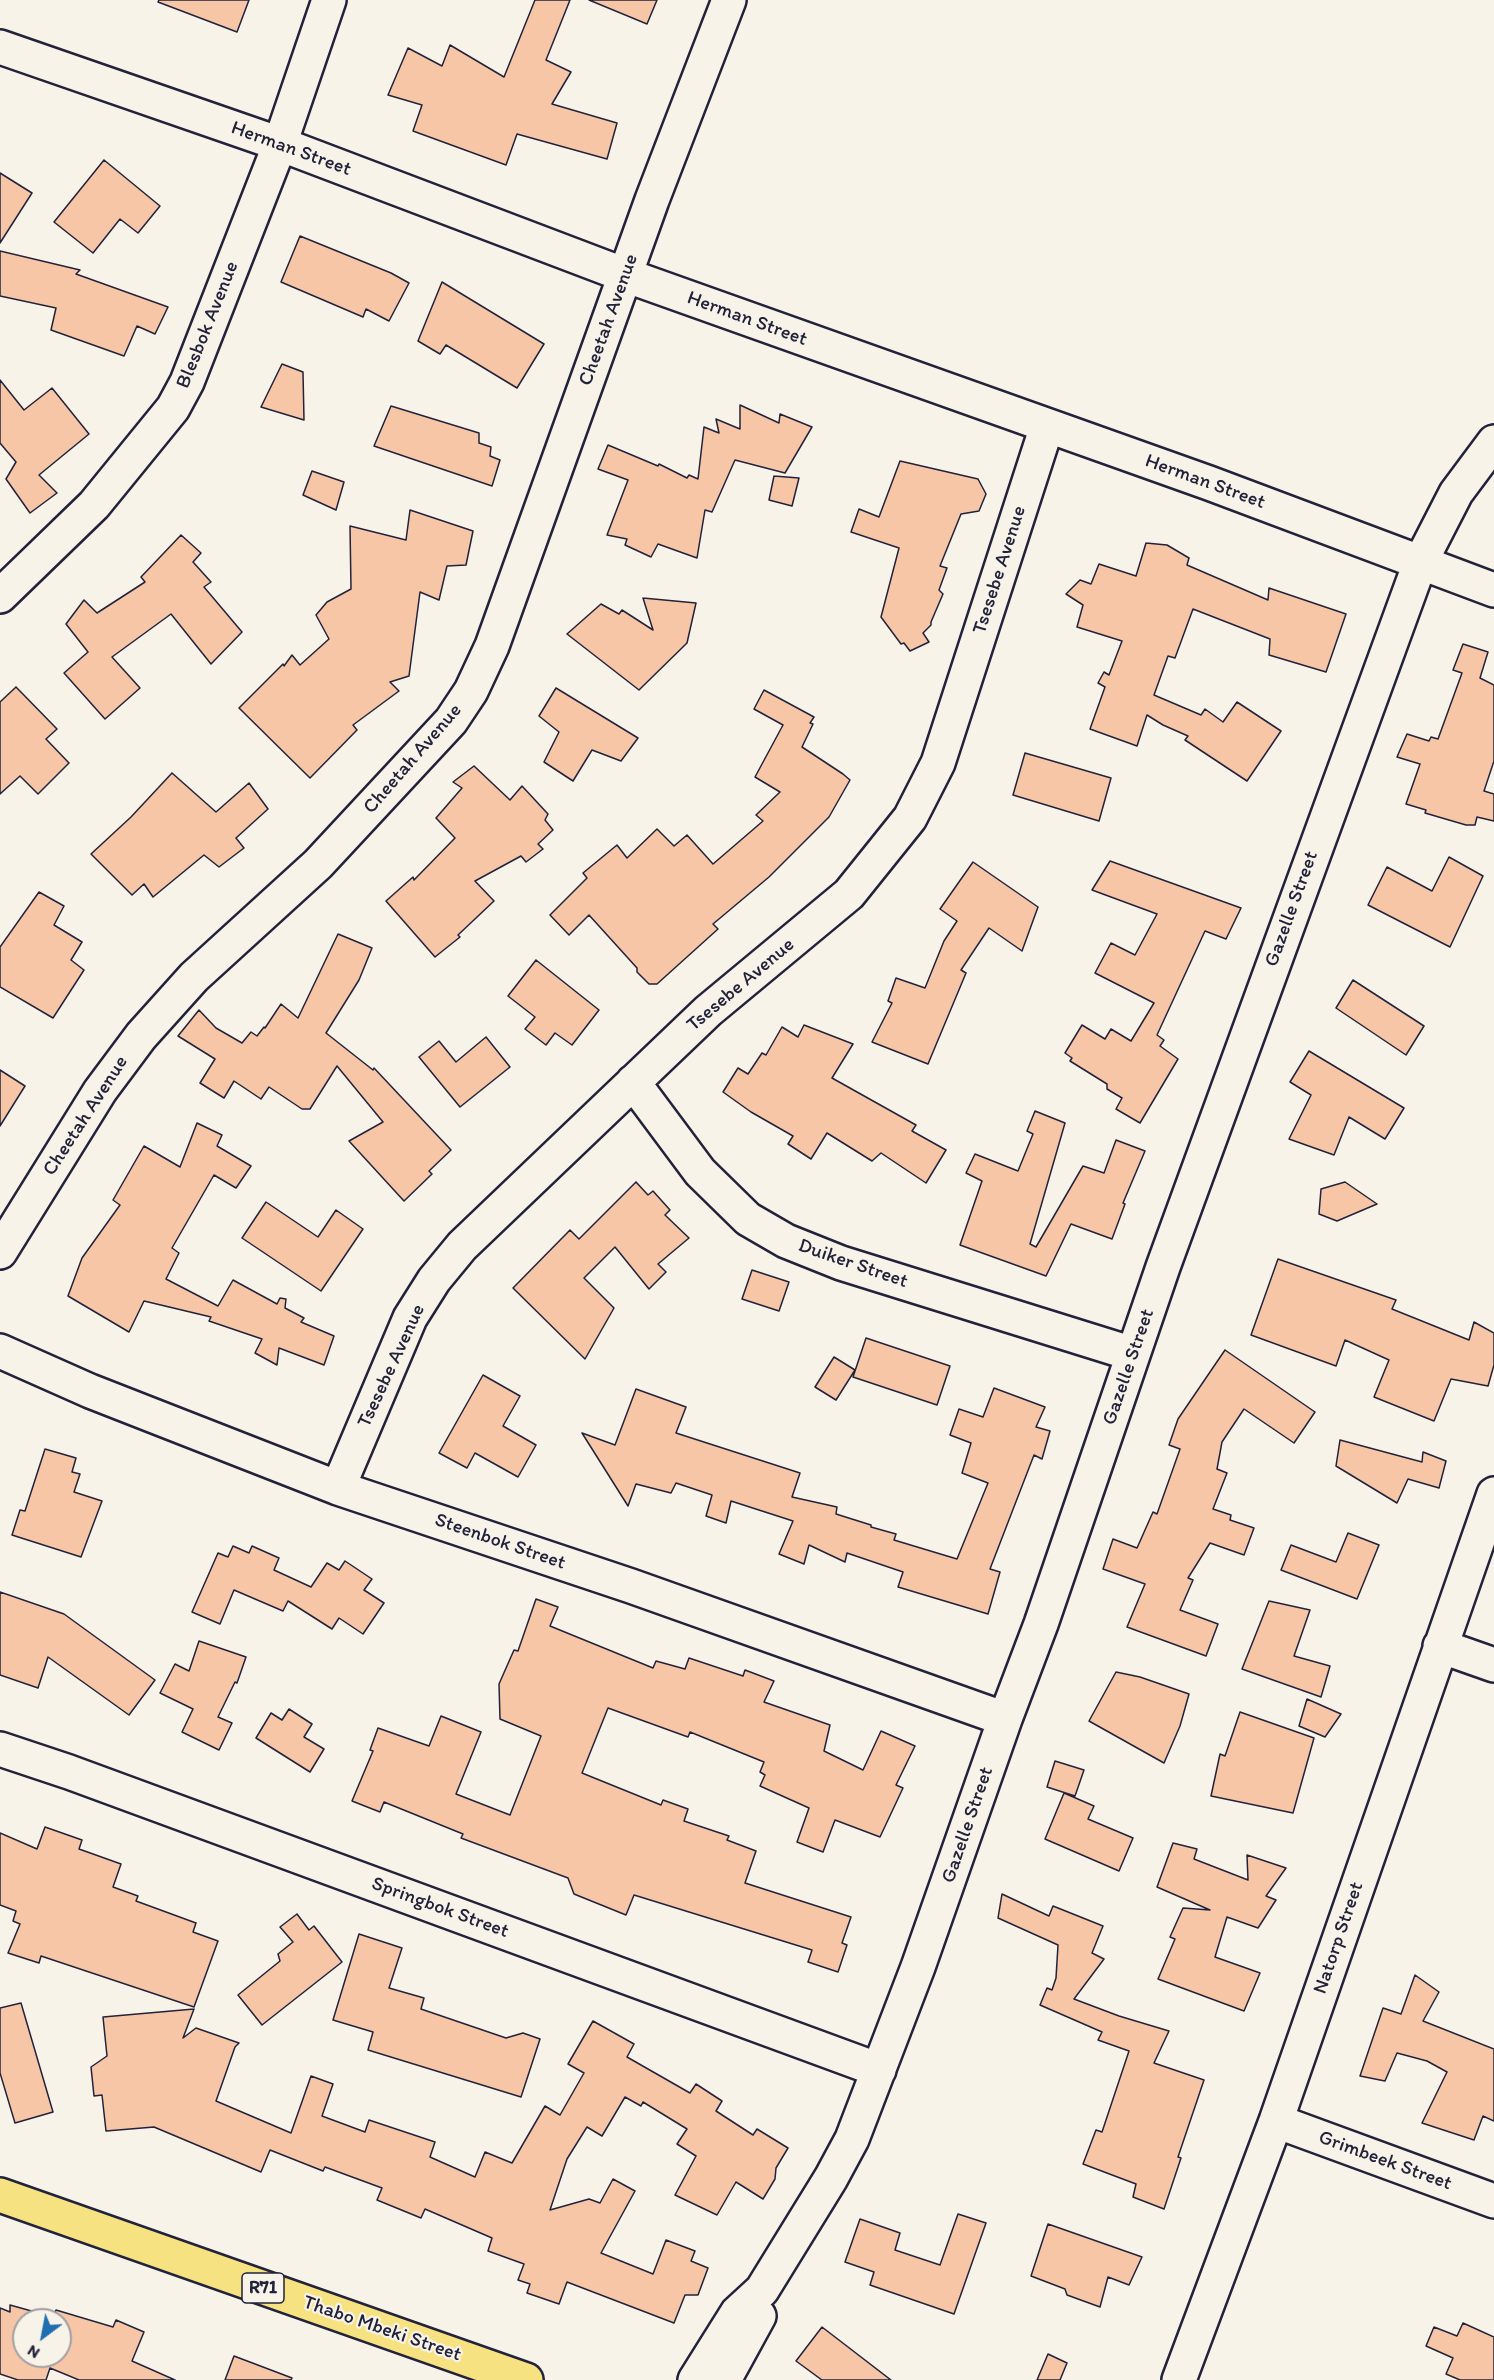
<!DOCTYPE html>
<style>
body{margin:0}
#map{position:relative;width:1494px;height:2380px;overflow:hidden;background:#f7f3e8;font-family:Itim,sans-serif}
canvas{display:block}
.north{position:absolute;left:12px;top:2308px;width:60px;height:60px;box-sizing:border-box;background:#f7f3e8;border:2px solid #a29fa3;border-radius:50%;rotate:212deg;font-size:16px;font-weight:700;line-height:24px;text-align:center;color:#22223b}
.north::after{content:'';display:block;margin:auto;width:21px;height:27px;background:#1f6fb2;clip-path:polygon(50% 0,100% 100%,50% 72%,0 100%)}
</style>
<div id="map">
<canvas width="1494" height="2380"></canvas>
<div class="north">N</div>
</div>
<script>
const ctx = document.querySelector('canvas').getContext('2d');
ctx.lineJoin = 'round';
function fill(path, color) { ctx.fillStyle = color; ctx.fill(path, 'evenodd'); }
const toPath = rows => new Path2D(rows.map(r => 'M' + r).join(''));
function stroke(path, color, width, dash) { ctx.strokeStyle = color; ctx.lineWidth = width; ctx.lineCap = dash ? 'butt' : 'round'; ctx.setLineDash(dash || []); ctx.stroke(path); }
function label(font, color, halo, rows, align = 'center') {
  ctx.font = font + ' Itim,sans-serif'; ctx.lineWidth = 4.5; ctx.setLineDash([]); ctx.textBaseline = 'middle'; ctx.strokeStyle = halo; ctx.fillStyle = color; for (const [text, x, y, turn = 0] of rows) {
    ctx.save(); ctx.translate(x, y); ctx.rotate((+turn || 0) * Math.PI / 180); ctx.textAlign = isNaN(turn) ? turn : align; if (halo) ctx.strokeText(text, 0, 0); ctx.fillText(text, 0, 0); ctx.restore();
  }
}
const building = toPath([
 [159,0,249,0,237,32,158,2,159,0],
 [535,0,570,0,546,60,571,72,552,104,617,123,607,159,517,134,506,165,413,131,422,105,388,95,408,48,442,66,450,45,504,77,535,0],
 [589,0,657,0,647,24,589,0],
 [104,160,160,206,138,233,120,219,93,253,54,222,104,160],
 [0,173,32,193,0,243,0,173],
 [300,236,391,273,409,283,389,321,366,309,363,317,281,282,300,236],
 [0,251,80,270,76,274,168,307,155,334,137,326,124,356,51,330,56,308,0,296,0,251],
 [442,282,544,344,517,388,446,345,440,354,418,341,442,282],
 [282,364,303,372,304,420,261,407,282,364],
 [0,380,24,410,52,388,89,434,39,475,57,493,30,513,6,479,16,462,0,443,0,380],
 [740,405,779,423,780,414,812,427,785,473,735,460,712,512,705,510,697,558,658,544,651,557,625,545,627,539,607,535,628,480,598,469,608,445,658,466,659,464,687,478,689,475,698,479,704,427,719,433,716,419,740,429,740,405],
 [391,406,479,433,479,443,491,447,490,456,500,460,492,486,374,446,391,406],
 [900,461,978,479,986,494,979,511,961,514,940,566,947,568,939,590,943,594,931,622,931,625,923,633,929,642,910,651,904,643,901,644,881,617,899,548,851,532,859,509,879,517,900,461],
 [312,471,344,482,336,510,303,495,312,471],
 [774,476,799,478,792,506,769,500,774,476],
 [410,510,473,531,466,565,447,566,439,600,420,592,409,676,390,682,399,691,353,725,357,730,310,778,239,708,283,664,284,666,292,655,300,665,329,639,316,615,327,602,351,589,350,526,406,540,410,510],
 [181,535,201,553,193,562,211,582,204,587,242,632,211,664,171,614,112,657,140,688,105,719,64,673,88,652,66,624,84,600,97,613,145,582,141,577,181,535],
 [1146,543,1167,545,1189,558,1187,565,1268,600,1269,588,1346,614,1326,672,1269,655,1270,639,1193,609,1175,658,1168,656,1154,695,1201,715,1205,709,1223,722,1237,702,1281,731,1247,781,1185,740,1188,736,1163,725,1147,715,1137,746,1090,729,1105,687,1098,683,1104,672,1109,675,1122,641,1077,627,1083,605,1066,594,1080,580,1091,584,1099,564,1136,576,1146,543],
 [643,598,696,603,687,643,639,690,567,634,601,604,619,614,622,610,653,630,643,598],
 [1463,644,1488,652,1480,678,1494,685,1494,761,1484,791,1494,794,1494,821,1477,817,1475,825,1466,825,1425,813,1426,810,1406,804,1420,764,1397,757,1407,734,1429,741,1431,737,1438,739,1462,673,1453,670,1463,644],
 [16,687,57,729,46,739,69,763,38,794,20,776,0,794,0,702,16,687],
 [556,688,638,738,621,761,592,750,573,781,544,762,559,732,539,716,556,688],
 [764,690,814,717,810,723,813,724,802,747,843,774,850,780,829,817,769,877,713,924,718,929,657,984,649,984,637,972,637,968,589,915,569,935,550,915,587,878,583,873,617,845,627,858,657,829,674,846,687,835,713,864,763,821,756,815,780,792,755,777,783,725,754,709,764,690],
 [1025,753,1111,778,1099,821,1013,795,1025,753],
 [474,766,510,800,522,786,548,814,545,820,553,830,538,844,543,849,526,862,521,856,475,881,494,901,458,935,460,937,435,957,386,901,413,877,414,880,455,838,436,818,462,788,453,782,474,766],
 [172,773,216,812,249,783,268,809,236,838,244,848,219,867,204,855,153,897,144,884,132,895,91,854,131,817,172,773],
 [1449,857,1483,876,1450,947,1368,905,1387,867,1432,891,1449,857],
 [1110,861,1241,908,1226,939,1205,931,1157,1035,1164,1040,1160,1046,1178,1059,1140,1123,1116,1109,1122,1098,1107,1089,1107,1084,1070,1061,1072,1058,1065,1053,1082,1025,1105,1039,1111,1029,1131,1041,1154,1003,1095,973,1111,943,1135,955,1157,914,1092,890,1110,861],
 [973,862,1038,907,1022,951,989,928,961,970,966,973,928,1064,872,1042,892,1003,888,1001,896,978,925,988,944,941,957,921,940,909,973,862],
 [39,892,64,906,54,925,82,942,71,960,84,970,53,1018,0,987,0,947,39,892],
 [338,934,372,948,359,980,326,1033,373,1070,374,1068,451,1150,429,1171,432,1174,404,1201,349,1141,383,1122,337,1066,310,1109,302,1109,269,1087,261,1099,234,1081,224,1098,200,1083,215,1059,178,1036,199,1010,216,1028,242,1043,251,1032,257,1036,264,1027,265,1028,281,1004,298,1018,338,934],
 [536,960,599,1010,572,1045,555,1033,546,1045,525,1029,535,1017,508,996,536,960],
 [1353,980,1424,1026,1406,1055,1336,1008,1353,980],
 [804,1025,853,1044,832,1078,916,1125,912,1131,946,1150,926,1183,881,1153,872,1161,827,1133,811,1159,788,1144,793,1136,751,1112,723,1092,738,1068,748,1074,762,1053,766,1055,782,1027,798,1037,804,1025],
 [486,1037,510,1067,460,1107,419,1057,439,1041,456,1062,486,1037],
 [1309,1051,1404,1108,1385,1139,1349,1117,1334,1155,1289,1139,1311,1095,1290,1082,1309,1051],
 [0,1070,25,1086,0,1126,0,1070],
 [1035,1111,1065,1123,1030,1244,1036,1247,1083,1166,1104,1173,1116,1140,1145,1151,1123,1203,1125,1204,1112,1239,1071,1224,1046,1276,960,1245,982,1181,966,1173,975,1154,1018,1171,1033,1134,1027,1131,1035,1111],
 [197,1123,222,1135,217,1146,251,1166,236,1188,214,1175,172,1248,179,1253,166,1279,218,1306,233,1280,277,1304,280,1298,286,1299,285,1308,304,1318,301,1322,334,1336,324,1365,279,1348,277,1365,255,1353,262,1339,209,1321,211,1317,144,1301,129,1332,68,1296,82,1258,120,1205,113,1200,144,1146,180,1167,197,1123],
 [636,1182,648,1195,653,1191,670,1210,665,1215,689,1238,658,1264,666,1272,649,1289,615,1247,584,1278,614,1308,585,1359,513,1288,570,1230,579,1239,636,1182],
 [1345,1182,1377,1204,1337,1221,1319,1214,1321,1189,1345,1182],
 [266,1202,318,1237,336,1210,363,1229,321,1291,242,1238,266,1202],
 [1278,1259,1396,1300,1392,1309,1469,1340,1474,1322,1494,1333,1494,1365,1488,1386,1451,1379,1434,1421,1374,1397,1389,1360,1345,1340,1336,1366,1251,1335,1278,1259],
 [752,1270,789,1282,779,1311,742,1299,752,1270],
 [866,1338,950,1366,937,1405,853,1377,866,1338],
 [1225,1350,1315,1412,1294,1443,1244,1409,1222,1442,1217,1469,1227,1473,1213,1509,1231,1515,1230,1520,1254,1528,1244,1555,1210,1543,1188,1578,1193,1580,1180,1610,1218,1624,1206,1656,1127,1627,1145,1584,1103,1569,1113,1539,1137,1548,1153,1512,1157,1514,1180,1449,1169,1445,1178,1419,1225,1350],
 [834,1357,855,1370,836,1400,815,1387,834,1357],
 [483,1375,520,1396,503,1426,536,1445,518,1477,475,1453,467,1468,439,1453,483,1375],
 [994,1388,1045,1407,1036,1427,1050,1431,1042,1459,1034,1455,990,1569,1000,1572,988,1614,898,1587,903,1572,847,1553,845,1562,809,1545,804,1564,779,1554,793,1521,731,1501,726,1523,706,1516,712,1495,676,1483,671,1493,636,1484,628,1506,582,1433,615,1445,636,1389,686,1407,676,1433,800,1473,792,1497,837,1507,836,1514,871,1525,871,1527,896,1534,894,1540,957,1559,988,1483,962,1473,971,1443,950,1435,959,1409,983,1417,994,1388],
 [1340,1440,1422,1462,1423,1452,1446,1461,1439,1488,1408,1479,1397,1503,1336,1466,1340,1440],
 [45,1449,76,1458,72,1472,80,1474,74,1492,102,1501,81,1557,12,1535,20,1510,25,1511,45,1449],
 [1348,1533,1379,1545,1357,1599,1281,1570,1291,1545,1336,1562,1348,1533],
 [233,1546,249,1553,252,1546,279,1558,274,1570,311,1587,327,1563,339,1570,345,1561,372,1579,364,1590,384,1603,363,1634,339,1618,332,1629,288,1601,283,1611,234,1590,220,1624,192,1612,218,1553,228,1557,233,1546],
 [0,1592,64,1614,155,1680,129,1715,48,1657,38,1688,0,1675,0,1592],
 [536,1599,558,1607,550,1626,653,1668,656,1661,685,1669,689,1658,743,1676,745,1670,774,1681,764,1702,830,1725,824,1751,863,1770,881,1731,915,1746,896,1785,903,1788,880,1837,835,1820,823,1852,797,1842,809,1808,760,1786,765,1775,760,1772,764,1762,690,1732,688,1737,608,1708,582,1773,661,1805,663,1800,688,1809,684,1821,729,1836,727,1840,756,1851,745,1883,851,1917,842,1943,847,1945,838,1972,808,1962,812,1950,634,1895,626,1915,574,1894,568,1878,461,1838,463,1834,384,1802,380,1812,352,1801,373,1751,370,1750,378,1728,429,1746,441,1716,481,1732,456,1794,510,1815,541,1736,500,1719,499,1684,514,1650,518,1651,536,1599],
 [1269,1601,1310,1610,1294,1656,1330,1666,1321,1697,1242,1669,1269,1601],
 [199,1641,246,1657,237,1683,235,1682,218,1717,232,1723,219,1750,182,1732,193,1709,160,1693,175,1664,189,1671,199,1641],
 [1116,1672,1140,1677,1189,1694,1180,1726,1164,1763,1089,1721,1116,1672],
 [1307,1699,1341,1714,1325,1737,1299,1726,1307,1699],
 [289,1709,312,1724,304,1737,324,1749,310,1772,256,1738,271,1713,282,1720,289,1709],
 [1240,1712,1314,1738,1293,1813,1211,1796,1220,1754,1225,1756,1240,1712],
 [1055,1761,1084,1770,1075,1796,1047,1787,1055,1761],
 [1064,1793,1094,1806,1088,1819,1133,1838,1119,1871,1045,1839,1064,1793],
 [45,1827,82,1840,79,1849,121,1864,113,1887,138,1896,136,1901,196,1923,193,1932,218,1941,194,2007,41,1956,39,1963,8,1953,20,1924,13,1921,16,1911,0,1905,0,1833,37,1849,45,1827],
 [1173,1843,1197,1849,1194,1859,1248,1880,1247,1855,1286,1868,1266,1896,1276,1900,1258,1928,1227,1917,1215,1957,1260,1973,1244,2011,1158,1979,1175,1939,1170,1937,1183,1908,1210,1910,1157,1887,1173,1843],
 [1002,1894,1049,1916,1053,1906,1103,1926,1092,1953,1104,1959,1074,1999,1119,2016,1169,2031,1154,2063,1204,2080,1178,2157,1181,2158,1164,2209,1133,2197,1136,2184,1083,2164,1096,2130,1102,2132,1129,2051,1098,2040,1102,2032,1040,2005,1047,1988,1052,1990,1056,1978,1058,1945,998,1918,1002,1894],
 [297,1914,309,1930,314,1926,342,1962,262,2025,238,1995,280,1961,278,1954,293,1942,280,1927,297,1914],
 [359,1934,402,1948,389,1988,424,1998,421,2009,506,2038,523,2033,540,2039,521,2097,368,2050,373,2032,333,2020,359,1934],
 [1415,1975,1439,1992,1423,2021,1494,2049,1494,2121,1483,2116,1474,2140,1422,2123,1447,2072,1427,2061,1397,2053,1385,2081,1360,2076,1383,2008,1401,2014,1415,1975],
 [21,2003,53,2112,15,2123,0,2073,0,2008,21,2003],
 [194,2009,183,2038,196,2028,239,2043,235,2047,216,2101,291,2133,311,2076,333,2084,322,2116,365,2132,369,2120,435,2142,430,2157,475,2177,485,2152,512,2163,545,2106,560,2115,584,2073,568,2064,593,2021,634,2044,627,2057,690,2093,696,2084,722,2101,716,2111,753,2135,757,2129,788,2148,776,2168,775,2179,763,2199,736,2182,717,2215,675,2195,696,2156,677,2144,687,2129,643,2102,641,2106,625,2097,602,2136,587,2127,567,2159,550,2210,589,2199,600,2203,613,2179,635,2191,601,2253,653,2274,666,2240,695,2251,691,2261,708,2268,698,2295,685,2295,674,2323,567,2282,559,2304,527,2293,530,2284,518,2280,524,2264,488,2251,492,2238,425,2209,421,2218,377,2200,382,2188,325,2167,323,2171,270,2150,261,2172,154,2127,106,2131,102,2095,94,2096,91,2067,107,2056,103,2017,194,2009],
 [958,2214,986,2223,954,2314,870,2285,874,2272,845,2262,860,2219,900,2233,895,2250,940,2265,958,2214],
 [1048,2224,1142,2257,1129,2285,1108,2277,1100,2307,1067,2295,1065,2289,1031,2276,1048,2224],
 [10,2305,53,2317,56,2310,113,2327,116,2320,144,2332,132,2361,175,2380,79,2380,50,2368,46,2380,18,2380,0,2374,0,2308,10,2312,10,2305],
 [24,2320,60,2320,60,2356,24,2356,24,2320],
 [1463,2323,1494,2337,1494,2380,1460,2380,1446,2374,1453,2358,1426,2346,1434,2327,1457,2336,1463,2323],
 [822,2327,891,2380,822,2380,796,2361,822,2327],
 [1048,2354,1067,2363,1060,2380,1037,2380,1048,2354],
 [234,2356,292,2378,291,2380,225,2380,234,2356]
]);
const minor = toPath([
 [0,47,280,144,625,275,1209,483,1494,590],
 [0,596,94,505,173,408,187,382,280,144,329,0],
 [633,1082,700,1172,748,1219,786,1241,841,1263,1133,1354],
 [0,1252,100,1091,141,1036,194,977,318,864,451,721,471,691,492,646,652,200,729,0],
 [0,1351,90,1391,338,1488,631,1586,1005,1719],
 [338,1488,410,1318,434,1280,462,1246,708,1011,849,894,910,818,938,763,1047,426],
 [1440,1646,1494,1665],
 [0,1749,69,1772,879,2070],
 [1276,2121,1494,2201],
 [695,2380,737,2313,762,2290,831,2178,852,2139,918,1967,1005,1719,1041,1624,1163,1267,1420,563,1456,493,1494,442],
 [724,2380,759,2316],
 [1179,2380,1276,2121,1494,1494]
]);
const major = toPath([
 [0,2195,526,2380]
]);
const shields = [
 [263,2288,42]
];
const shieldNames = [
 ["R71",263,2288]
];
const streetNames = [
 ["Herman Street",291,149,20],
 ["Herman Street",747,319,20],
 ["Cheetah Avenue",609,320,-70],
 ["Blesbok Avenue",208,325,-68],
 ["Herman Street",1205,482,20],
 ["Tsesebe Avenue",1000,570,-72],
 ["Cheetah Avenue",413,759,-49],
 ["Gazelle Street",1292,909,-70],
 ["Tsesebe Avenue",741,985,-40],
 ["Cheetah Avenue",86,1116,-57],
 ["Duiker Street",853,1264,19],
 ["Tsesebe Avenue",392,1366,-65],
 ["Gazelle Street",1129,1367,-71],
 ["Steenbok Street",500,1542,19],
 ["Gazelle Street",968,1825,-71],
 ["Springbok Street",440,1908,20],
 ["Natorp Street",1339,1938,-71],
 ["Grimbeek Street",1385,2161,20],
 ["Thabo Mbeki Street",382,2329,19]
];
fill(building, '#f7c6a6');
stroke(building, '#22223b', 1.5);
stroke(minor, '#22223b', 38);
stroke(major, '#22223b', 38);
stroke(minor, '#f7f3e8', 33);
stroke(major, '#f7e281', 33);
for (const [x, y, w] of shields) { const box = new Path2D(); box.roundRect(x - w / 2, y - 15, w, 30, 4.5); ctx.fillStyle = '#f7f3e8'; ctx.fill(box); stroke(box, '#22223b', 1.5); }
label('bold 18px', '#22223b', null, shieldNames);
label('20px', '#22223b', '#f7f3e8', streetNames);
</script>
